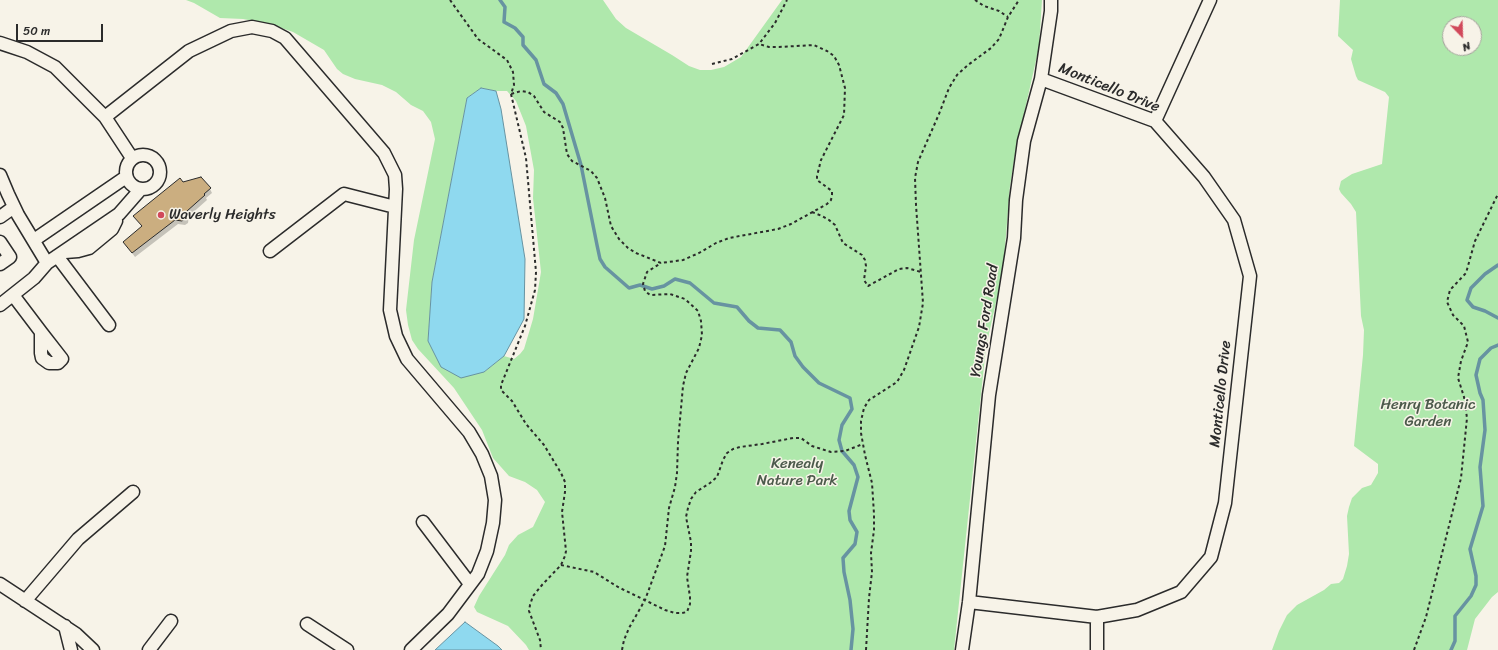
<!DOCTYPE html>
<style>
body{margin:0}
#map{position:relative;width:1498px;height:650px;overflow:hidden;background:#f7f3e8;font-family:Sriracha,sans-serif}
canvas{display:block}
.north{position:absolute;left:1442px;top:16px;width:40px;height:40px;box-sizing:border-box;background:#f7f3e8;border:1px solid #a5a39c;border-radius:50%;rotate:157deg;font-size:11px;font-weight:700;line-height:16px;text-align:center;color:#2b2b2b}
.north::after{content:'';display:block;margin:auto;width:14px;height:18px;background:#d1495b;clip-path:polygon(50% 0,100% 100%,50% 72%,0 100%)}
.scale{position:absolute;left:16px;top:24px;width:87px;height:18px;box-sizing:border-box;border:2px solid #2b2b2b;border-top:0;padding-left:5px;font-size:12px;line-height:14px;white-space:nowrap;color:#2b2b2b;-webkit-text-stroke:3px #f7f3e8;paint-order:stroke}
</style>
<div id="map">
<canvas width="1498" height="650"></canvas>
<div class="north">N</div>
<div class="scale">50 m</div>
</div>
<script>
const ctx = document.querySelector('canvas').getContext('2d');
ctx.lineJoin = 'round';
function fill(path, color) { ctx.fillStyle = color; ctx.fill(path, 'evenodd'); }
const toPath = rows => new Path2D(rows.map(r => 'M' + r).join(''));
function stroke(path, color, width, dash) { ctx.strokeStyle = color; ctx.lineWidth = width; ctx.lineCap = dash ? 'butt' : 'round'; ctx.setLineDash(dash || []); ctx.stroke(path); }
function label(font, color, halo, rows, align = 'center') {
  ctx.font = font + ' Sriracha,sans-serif'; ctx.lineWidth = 3; ctx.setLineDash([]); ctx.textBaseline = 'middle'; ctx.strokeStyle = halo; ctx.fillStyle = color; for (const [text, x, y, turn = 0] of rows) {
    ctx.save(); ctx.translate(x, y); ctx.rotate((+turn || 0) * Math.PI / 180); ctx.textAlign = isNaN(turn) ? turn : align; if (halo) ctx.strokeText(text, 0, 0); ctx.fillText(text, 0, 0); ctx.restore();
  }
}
const green = toPath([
 [186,0,603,0,616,19,626,28,672,55,689,66,700,70,711,70,724,67,741,57,782,0,1042,0,1039,47,1015,154,1010,186,1003,271,986,347,954,650,529,650,526,645,508,626,477,612,474,607,479,596,505,555,509,545,518,535,533,527,545,502,537,490,525,482,509,476,493,458,482,430,454,388,418,349,412,340,408,325,406,310,414,240,435,139,431,122,423,111,411,105,396,92,382,85,355,79,343,74,337,69,324,50,293,32,270,24,243,19,220,18,194,3],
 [481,88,496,91,507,91,516,101,526,126,534,170,533,198,541,272,533,319,524,349,520,354,514,359,504,356,484,372,428,341,432,282,467,98],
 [1340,0,1498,0,1498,592,1492,597,1475,619,1467,650,1272,650,1279,631,1287,615,1297,605,1324,590,1331,584,1339,583,1343,579,1347,566,1349,554,1347,516,1349,507,1352,498,1362,488,1371,485,1378,473,1378,464,1354,446,1363,355,1364,330,1361,316,1356,212,1351,204,1341,193,1339,189,1341,181,1352,174,1382,164,1389,97,1385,92,1358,80,1356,76,1351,59,1353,50,1338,36],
 [1450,24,1474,24,1474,48,1450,48]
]);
const water = toPath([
 [481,88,496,91,501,109,525,259,524,319,504,356,484,372,461,378,441,367,428,341,432,282,467,98,481,88],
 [465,622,498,646,502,650,435,650,465,622]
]);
const shadow = toPath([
 [183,183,210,189,212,193,206,198,207,200,189,216,188,223,185,225,178,224,135,257,124,242,143,227]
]);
const stream = toPath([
 [500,0,505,7,504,22,515,28,523,37,523,45,536,60,544,84,556,93,563,104,581,165,597,245,600,259,605,267,629,288,640,285,652,289,664,286,675,279,690,283,714,303,737,307,749,321,758,328,780,330,791,342,795,356,803,367,819,383,850,398,852,409,842,425,839,440,842,451,854,465,858,477,849,511,850,520,857,532,855,544,843,558,844,572,850,600,853,629,851,650],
 [1498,265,1485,274,1471,288,1467,300,1473,307,1485,311,1498,318],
 [1451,650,1455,641,1455,616,1471,596,1476,585,1476,576,1470,549,1483,506,1480,467,1485,430,1483,400,1480,393,1476,375,1480,359,1491,348,1498,345]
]);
const building = toPath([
 [201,177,211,188,204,194,205,195,187,211,186,218,182,221,175,220,132,253,123,242,142,226,133,216,180,178,183,182,201,177]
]);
const path = toPath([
 [450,0,478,39,507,60,513,72,514,85,511,94,521,91,528,92,534,96,544,112,560,122,563,128,567,154,572,161,591,171,597,178,605,198,611,226,619,239,628,248,636,253,661,263,683,260,699,253,716,243,729,238,778,229,791,224,827,204,831,200,832,195,832,191,817,180,817,176,821,160,844,115,845,88,839,65,834,56,827,51,814,45,779,47,769,47,759,44],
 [975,0,984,6,999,11,1008,17],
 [712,64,732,59,759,44,775,23,787,0],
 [511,94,526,158,536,272,535,290,525,326,501,385,501,390,512,401,526,424,544,445,561,473,565,482,565,492,562,512,566,551,565,556,561,565,542,585,533,596,530,605,529,611,540,640,541,650],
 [812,212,822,216,829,220,835,225,843,243,862,255,865,260,866,266,864,280,868,286,899,269,907,268,921,272],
 [561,565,594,572,618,587,665,610,675,613,682,613,687,612,690,604,690,597,687,577,691,551,691,542,686,517,688,508,691,499,696,492,710,483,717,477,723,460,727,453,733,449,740,447,762,444,793,438,801,438,812,446,831,452,845,451,863,444],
 [622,650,624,640,629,628,645,600,665,546,669,508,675,487,677,473,678,442,683,386,686,373,699,348,702,335,701,321,698,311,685,299,670,294,650,295,645,291,643,284,647,272,661,263],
 [866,650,869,598,872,572,871,553,874,530,874,514,872,483,865,455,861,433,861,421,864,408,869,400,897,382,904,370,919,327,923,303,916,205,915,178,918,162,939,114,949,88,957,75,968,65,991,48,999,39,1008,17,1019,0],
 [1414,650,1426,617,1461,478,1467,418,1464,397,1458,378,1461,361,1468,342,1464,326,1453,315,1447,302,1450,290,1466,273,1475,241,1498,194]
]);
const minor = toPath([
 [0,43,27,52,55,67,105,117,132,158],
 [105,117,189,51,231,31,252,27,272,31,285,38,384,153,395,175,396,189,390,310,396,336,407,359,469,432,482,454,491,476,495,500,493,523,487,551,478,574,448,614,411,650],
 [1155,121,1210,0],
 '126 172a17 17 0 1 1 34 0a17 17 0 1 1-34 0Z',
 [0,175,8,194,18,215,47,263,34,278,0,305],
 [0,217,14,207],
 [34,240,126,177],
 [0,242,10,257,0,264],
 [270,251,344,194,395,207],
 [65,252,78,251,89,248,112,229,116,221],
 [57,256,109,325],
 [47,263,119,214,140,190],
 [13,295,41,332,62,359,58,363,49,363,42,358,41,353,41,332],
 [423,522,470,584],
 [0,584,76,634,93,650],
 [25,601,78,539,133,492],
 [969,602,1097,617,1137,610,1181,592,1211,557,1225,503,1250,276,1234,220,1204,177,1155,121,1041,79],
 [307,624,347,650],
 [65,626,71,650],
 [149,650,171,621],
 [962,650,969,602,989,395,1014,238,1016,200,1024,141,1041,79,1051,11,1051,0],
 [1097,650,1097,617]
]);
const markers = [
 [161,215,4,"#d1495b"]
];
const streetNames = [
 ["Monticello Drive",1109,88,22],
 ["Youngs Ford Road",985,321,-81],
 ["Monticello Drive",1221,394,-84]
];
const poiNames = [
 ["Waverly Heights",169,215]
];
const parkNames = [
 ["Henry Botanic",1428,405],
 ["Garden",1428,422],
 ["Kenealy",797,464],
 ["Nature Park",797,481]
];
fill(green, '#afe8ac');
fill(water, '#8fd9ef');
stroke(water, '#6793a1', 1);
fill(shadow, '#0003');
stroke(stream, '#6793a1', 3.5);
fill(building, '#cbae80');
stroke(building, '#2b2b2b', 1);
stroke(minor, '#2b2b2b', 15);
stroke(path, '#2b2b2b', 2, [3, 3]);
stroke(minor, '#f7f3e8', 12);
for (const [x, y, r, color] of markers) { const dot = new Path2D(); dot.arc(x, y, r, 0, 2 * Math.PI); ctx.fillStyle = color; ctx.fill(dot); stroke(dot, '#f7f3e8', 1.5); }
label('15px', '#2b2b2b', '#f7f3e8', streetNames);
label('15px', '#2b2b2b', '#f7f3e8', poiNames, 'left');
label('15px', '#4c5a4b', '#f7f3e8', parkNames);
</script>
